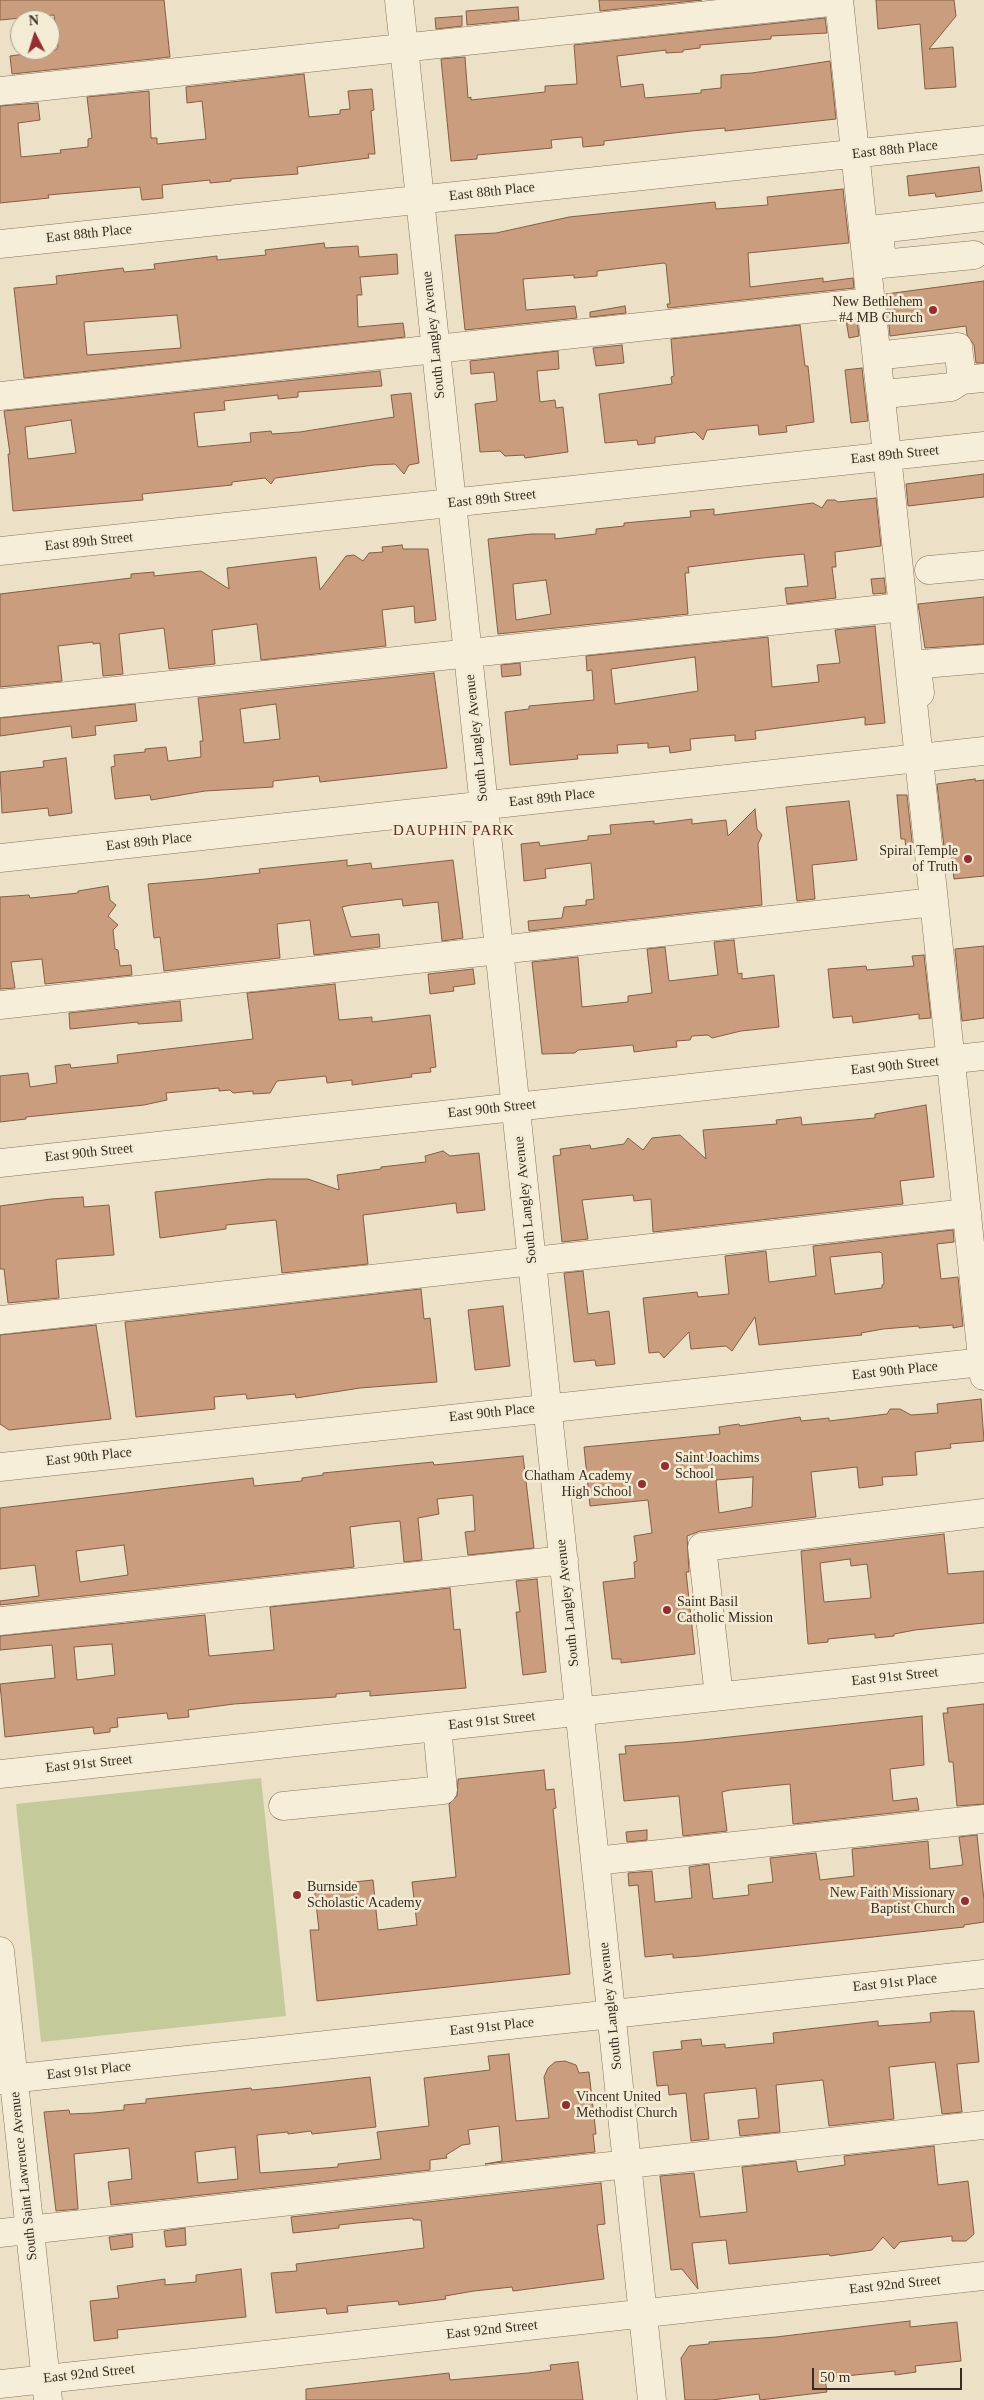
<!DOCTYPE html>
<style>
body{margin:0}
#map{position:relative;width:984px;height:2400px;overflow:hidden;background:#ece1c6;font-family:"Times New Roman",serif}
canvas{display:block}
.north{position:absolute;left:10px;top:10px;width:50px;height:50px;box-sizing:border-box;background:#f4ebd5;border:1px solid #a99e8d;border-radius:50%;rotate:355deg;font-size:14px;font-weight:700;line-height:20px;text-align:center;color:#382b20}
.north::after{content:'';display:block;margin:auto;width:18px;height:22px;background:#932f30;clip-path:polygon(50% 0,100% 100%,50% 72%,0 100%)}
.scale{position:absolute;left:812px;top:2368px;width:150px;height:22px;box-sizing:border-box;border:2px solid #382b20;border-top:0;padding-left:6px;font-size:15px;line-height:18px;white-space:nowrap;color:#382b20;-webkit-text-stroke:4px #f4ebd5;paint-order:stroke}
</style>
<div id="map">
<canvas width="984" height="2400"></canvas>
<div class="north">N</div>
<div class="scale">50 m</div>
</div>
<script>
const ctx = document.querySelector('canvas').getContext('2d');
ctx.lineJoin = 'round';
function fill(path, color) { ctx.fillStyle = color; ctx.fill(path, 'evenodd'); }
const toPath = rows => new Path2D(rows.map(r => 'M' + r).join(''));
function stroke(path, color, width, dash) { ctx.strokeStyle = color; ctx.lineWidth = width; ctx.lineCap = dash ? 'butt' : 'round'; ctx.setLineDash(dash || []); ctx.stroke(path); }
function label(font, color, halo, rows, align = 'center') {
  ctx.font = font + ' "Times New Roman",serif'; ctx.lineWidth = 5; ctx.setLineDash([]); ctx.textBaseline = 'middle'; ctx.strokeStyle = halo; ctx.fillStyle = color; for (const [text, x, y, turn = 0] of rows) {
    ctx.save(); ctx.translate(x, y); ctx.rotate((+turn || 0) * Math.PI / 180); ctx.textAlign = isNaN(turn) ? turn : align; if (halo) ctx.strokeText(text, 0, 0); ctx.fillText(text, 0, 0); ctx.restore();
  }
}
const green = toPath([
 [261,1778,286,2016,41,2042,16,1804]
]);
const building = toPath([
 [0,0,164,0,170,57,12,74,10,56,56,50,58,47,54,15,0,20,0,0],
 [599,0,702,0,600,11,599,0],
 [876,0,954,0,956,16,929,49,953,47,956,87,925,89,920,24,878,29,876,0],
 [518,7,519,20,467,25,466,11,518,7],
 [462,16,462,26,436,29,435,18,462,16],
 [825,18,827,33,771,36,771,39,700,45,700,48,683,50,683,52,666,53,666,50,617,56,621,87,643,84,645,98,701,93,701,90,721,88,721,75,752,73,830,61,836,119,725,131,725,128,691,131,604,141,604,145,583,147,582,137,551,140,552,148,477,155,477,159,451,161,441,59,465,57,468,98,471,97,471,100,545,92,545,86,577,84,574,45,825,18],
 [304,74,309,117,340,114,340,110,350,109,348,91,372,89,374,110,371,111,375,154,368,154,369,158,297,167,298,174,231,179,231,181,210,183,210,180,162,185,163,198,142,200,140,187,48,195,49,198,0,203,0,106,38,103,40,120,18,123,21,157,61,153,60,150,88,147,88,139,92,138,87,97,149,91,151,138,157,138,157,144,206,139,202,101,187,103,186,87,304,74],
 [979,167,982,191,936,197,935,193,909,196,907,176,979,167],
 [843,189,849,243,748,253,750,287,823,278,823,282,853,278,854,288,668,308,667,304,670,304,666,264,664,263,597,271,597,276,574,278,574,275,523,279,526,310,575,306,577,318,465,330,455,235,496,233,569,217,715,202,716,209,768,205,767,197,843,189],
 [324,243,325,248,358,246,359,257,397,254,398,274,360,277,362,295,357,295,358,327,403,323,405,337,24,378,14,288,57,284,56,276,123,268,124,272,155,269,154,264,217,256,217,260,266,255,265,250,324,243],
 [177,315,181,348,87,355,84,322,177,315],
 [984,281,984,363,976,363,974,345,967,335,966,326,890,336,886,294,984,281],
 [625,306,626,313,590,317,590,312,625,306],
 [857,319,859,336,849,338,846,320,857,319],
 [800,325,805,366,808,366,814,422,786,426,787,432,759,435,758,425,707,430,703,440,695,432,655,437,655,443,638,445,637,440,605,443,599,394,672,384,671,377,674,376,671,339,800,325],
 [622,345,624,363,596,366,593,348,622,345],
 [558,351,559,369,537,371,540,402,555,400,556,408,563,407,568,452,525,458,524,455,505,456,500,451,480,452,475,404,497,401,494,372,471,374,470,361,558,351],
 [862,368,868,421,851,423,845,370,862,368],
 [380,371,382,386,298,392,298,397,278,399,278,395,224,401,225,410,194,413,198,447,251,442,250,433,271,431,272,434,300,432,394,417,391,395,411,393,419,463,409,465,404,474,395,464,374,465,275,478,271,484,265,478,232,482,232,485,142,494,143,500,13,511,8,454,10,454,4,411,380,371],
 [71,420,76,453,28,459,25,427,71,420],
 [984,474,984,497,908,506,906,484,984,474],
 [876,498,881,546,835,552,836,567,832,567,836,598,787,604,785,588,808,586,804,554,762,558,688,567,689,573,685,573,688,614,498,634,488,539,531,534,555,534,555,539,596,534,596,529,624,526,624,523,691,517,690,511,714,509,714,515,813,503,822,508,827,500,835,500,838,502,876,498],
 [546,580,551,614,516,620,513,584,546,580],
 [402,545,403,549,428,549,436,620,415,623,414,606,382,610,386,646,261,660,257,624,212,630,215,664,169,669,164,628,119,634,123,674,103,676,100,643,93,644,93,642,58,646,62,681,0,687,0,594,131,578,131,574,154,572,154,576,201,571,229,589,227,568,316,557,320,590,346,556,354,555,363,561,369,553,383,552,382,547,402,545],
 [884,578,886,593,873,594,871,579,884,578],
 [984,597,984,644,925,648,918,604,984,597],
 [875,626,885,723,865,725,865,717,755,731,756,739,735,741,735,735,690,739,691,750,670,753,669,746,648,748,648,743,617,745,618,753,577,755,578,759,510,765,505,712,529,709,529,706,594,700,592,670,587,671,586,656,768,637,772,687,819,682,817,665,840,663,835,630,875,626],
 [695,657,698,691,615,704,611,669,695,657],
 [520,663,521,675,502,677,501,665,520,663],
 [434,673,447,768,320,782,319,776,273,781,273,787,205,791,151,800,150,795,115,799,111,767,115,766,114,755,145,752,145,749,166,747,168,761,201,757,200,741,203,741,198,698,434,673],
 [276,704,280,739,244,743,240,709,276,704],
 [135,704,137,721,95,726,96,735,72,738,71,726,0,736,0,718,135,704],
 [66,758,72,813,49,816,48,808,2,813,0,772,44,767,43,761,66,758],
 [975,779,975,781,984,780,984,876,954,879,950,847,944,847,937,784,975,779],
 [897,795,907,795,913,850,906,851,905,839,901,839,897,795],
 [849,801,857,860,812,865,815,899,797,901,786,807,849,801],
 [755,809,757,829,762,835,758,844,762,905,529,931,528,921,562,918,564,907,586,905,586,900,594,899,591,863,545,869,546,878,524,881,521,844,539,842,540,846,588,840,588,836,611,834,610,825,654,821,654,824,692,819,692,824,726,820,728,836,755,809],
 [347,860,347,866,371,863,372,869,453,860,463,938,442,941,438,902,403,906,402,899,351,905,342,907,351,937,379,934,380,947,314,955,310,920,277,924,280,958,164,971,160,937,154,938,148,884,206,879,260,873,259,869,347,860],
 [108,886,110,900,116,905,108,916,118,925,113,930,115,949,118,950,120,966,131,965,132,975,45,984,42,959,11,962,15,988,0,989,0,897,29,895,30,898,78,893,78,891,108,886],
 [734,940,738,974,742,973,742,979,774,975,779,1027,741,1031,712,1038,708,1035,692,1036,690,1040,676,1041,677,1047,657,1049,634,1052,633,1045,578,1050,575,1053,542,1054,532,962,578,957,582,1007,628,1002,628,996,652,993,647,949,665,947,669,981,718,975,714,942,734,940],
 [984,946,984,1018,962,1021,955,949,984,946],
 [924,955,931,1018,919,1019,919,1014,853,1023,852,1016,833,1018,828,969,866,966,867,970,914,966,912,956,924,955],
 [473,969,475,984,453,987,454,991,430,994,428,974,473,969],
 [335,984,339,1020,372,1017,372,1022,430,1015,436,1067,430,1068,431,1072,411,1074,412,1077,352,1085,352,1080,327,1083,326,1076,277,1081,270,1093,253,1094,253,1091,233,1093,230,1090,219,1091,219,1088,166,1093,167,1100,144,1105,26,1117,26,1119,0,1122,0,1076,28,1073,30,1087,57,1083,55,1066,70,1064,71,1068,118,1063,117,1055,253,1039,247,993,335,984],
 [180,1001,182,1021,138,1024,138,1022,70,1029,69,1013,180,1001],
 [926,1105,934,1177,900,1181,903,1204,653,1232,651,1199,634,1201,633,1195,582,1200,588,1239,562,1242,553,1156,561,1155,560,1149,590,1145,591,1149,624,1144,628,1138,643,1150,652,1138,680,1135,706,1159,703,1130,777,1124,776,1120,801,1117,802,1125,875,1118,875,1114,926,1105],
 [443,1151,450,1156,479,1153,485,1210,457,1213,456,1203,363,1215,368,1264,282,1273,276,1220,226,1225,226,1229,160,1238,155,1192,268,1179,308,1179,339,1190,337,1175,381,1169,381,1167,426,1162,425,1156,443,1151],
 [83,1197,84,1207,109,1205,114,1255,58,1259,56,1260,59,1298,8,1303,4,1269,0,1269,0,1206,51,1199,83,1197],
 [953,1230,954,1242,937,1244,941,1279,958,1277,963,1326,953,1328,953,1325,919,1328,919,1326,883,1329,861,1333,862,1335,759,1345,755,1317,732,1351,726,1346,691,1349,689,1332,664,1358,659,1352,649,1353,643,1298,697,1292,698,1297,729,1294,725,1256,766,1251,769,1282,816,1276,813,1246,953,1230],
 [879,1252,882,1253,884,1284,882,1285,882,1288,835,1294,830,1257,879,1252],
 [583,1271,588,1314,609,1311,615,1364,596,1366,595,1360,574,1362,564,1273,583,1271],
 [421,1289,424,1319,430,1318,437,1382,360,1388,296,1398,295,1394,247,1399,246,1394,214,1397,215,1409,136,1417,125,1322,421,1289],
 [503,1306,510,1366,475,1370,468,1310,503,1306],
 [96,1325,111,1419,9,1430,0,1424,0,1335,96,1325],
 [981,1399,984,1441,950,1444,951,1448,915,1452,917,1475,882,1477,883,1485,859,1488,857,1467,811,1472,816,1517,700,1531,687,1536,689,1572,686,1572,695,1654,621,1663,621,1659,612,1659,603,1582,635,1578,634,1562,637,1561,634,1536,652,1533,648,1500,590,1506,584,1447,720,1434,719,1427,739,1424,740,1426,800,1417,801,1421,829,1418,829,1421,887,1414,890,1409,900,1409,911,1415,938,1413,937,1404,981,1399],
 [753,1477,752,1507,719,1513,716,1480,753,1477],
 [523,1456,534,1548,468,1555,465,1532,475,1531,473,1495,437,1499,439,1514,418,1518,422,1560,404,1562,400,1521,371,1524,350,1527,354,1567,0,1605,0,1601,39,1596,35,1565,0,1569,0,1508,253,1478,254,1486,302,1481,302,1478,323,1475,323,1473,433,1462,434,1465,523,1456],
 [124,1545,128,1575,80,1582,76,1551,124,1545],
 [944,1534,948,1574,984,1571,984,1623,915,1630,894,1634,894,1636,875,1638,875,1634,828,1639,828,1642,808,1644,801,1551,944,1534],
 [850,1559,851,1566,867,1564,871,1598,824,1602,820,1563,850,1559],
 [537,1579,546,1672,523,1675,516,1612,520,1612,516,1581,537,1579],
 [450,1588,454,1630,460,1629,466,1688,370,1696,370,1691,336,1694,336,1697,234,1704,188,1710,189,1717,168,1719,167,1713,117,1718,118,1727,110,1728,110,1732,94,1734,93,1727,5,1737,0,1684,55,1678,52,1645,0,1650,0,1636,205,1615,209,1656,274,1650,270,1607,450,1588],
 [112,1644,115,1675,77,1680,74,1647,112,1644],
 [984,1704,984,1804,957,1806,953,1762,949,1762,943,1713,948,1713,947,1708,984,1704],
 [922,1716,924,1765,890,1769,893,1801,917,1798,919,1810,793,1824,790,1784,730,1790,722,1792,727,1831,683,1836,679,1796,624,1801,619,1754,626,1754,625,1746,684,1742,922,1716],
 [544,1770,546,1790,554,1789,556,1808,553,1809,570,1974,317,2001,310,1930,319,1930,314,1886,373,1880,378,1930,417,1925,412,1882,456,1877,449,1804,457,1796,458,1779,544,1770],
 [647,1830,647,1840,627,1842,626,1832,647,1830],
 [977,1835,984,1900,984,1922,964,1925,964,1927,700,1956,673,1958,673,1954,645,1957,638,1885,629,1886,628,1873,652,1871,655,1902,692,1898,689,1867,709,1864,713,1899,749,1895,748,1885,773,1882,770,1858,816,1853,820,1880,854,1876,852,1849,928,1841,930,1869,963,1865,959,1837,977,1835],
 [952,2011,974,2011,979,2062,957,2064,962,2112,942,2114,935,2062,889,2067,894,2119,829,2126,823,2080,776,2085,780,2132,740,2136,738,2120,759,2118,756,2088,707,2093,704,2094,709,2139,691,2141,686,2093,669,2095,668,2085,657,2086,653,2052,682,2049,681,2041,701,2039,702,2046,725,2044,725,2048,774,2043,773,2033,878,2021,878,2026,931,2022,930,2013,952,2011],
 [509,2054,516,2121,549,2118,544,2077,548,2068,555,2062,565,2061,576,2065,579,2073,589,2072,596,2134,593,2134,595,2152,485,2164,502,2161,499,2126,468,2130,470,2144,462,2145,446,2155,447,2158,430,2160,430,2170,111,2205,108,2182,132,2179,129,2148,74,2154,78,2209,56,2211,44,2112,69,2110,70,2114,94,2113,124,2110,124,2105,146,2103,146,2099,251,2088,252,2090,283,2087,370,2077,376,2127,312,2134,311,2131,288,2134,288,2132,257,2135,260,2173,338,2167,338,2164,381,2159,377,2132,429,2126,424,2078,490,2070,488,2056,509,2054],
 [235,2147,238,2179,198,2183,195,2152,235,2147],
 [934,2146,938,2185,968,2181,974,2234,966,2241,952,2241,952,2236,908,2241,900,2242,894,2249,883,2237,872,2250,830,2256,829,2254,729,2264,726,2240,692,2243,698,2289,682,2269,671,2270,660,2176,694,2173,700,2217,747,2212,742,2167,796,2161,798,2172,845,2165,844,2156,934,2146],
 [601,2183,605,2224,597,2225,604,2279,513,2291,512,2287,474,2291,445,2296,446,2299,399,2305,398,2301,347,2306,348,2312,327,2314,326,2308,276,2313,271,2273,297,2271,296,2264,424,2248,421,2220,413,2220,413,2218,357,2223,339,2225,339,2228,293,2233,291,2217,601,2183],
 [185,2228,186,2245,166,2247,164,2231,185,2228],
 [132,2234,133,2247,111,2250,109,2237,132,2234],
 [241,2269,246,2317,117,2330,118,2338,94,2341,90,2301,119,2298,117,2286,165,2279,165,2285,196,2282,196,2275,241,2269],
 [910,2321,910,2327,957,2322,961,2361,915,2366,916,2372,895,2375,895,2371,825,2378,827,2392,760,2400,759,2394,712,2400,685,2400,681,2358,689,2346,709,2344,709,2342,776,2337,910,2321],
 [578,2362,583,2400,306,2400,306,2389,449,2373,450,2380,528,2373,551,2370,550,2365,578,2362]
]);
const minor = toPath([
 [399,0,652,2400],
 [839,0,984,1376],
 [0,91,839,1],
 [0,244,984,140],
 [974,255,882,264,879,229,984,217],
 [893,354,958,347,962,380],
 [895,393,951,387,962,380,984,378],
 [0,396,871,302],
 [0,551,984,446],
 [929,570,984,565],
 [920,693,917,668,923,664,984,659],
 [0,703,903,607],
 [0,858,984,751],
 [0,1005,934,902],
 [0,1163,984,1056],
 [0,1320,967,1213],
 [0,1467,984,1362],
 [0,1621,564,1560],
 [719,1696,702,1547,984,1513],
 [0,1774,984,1668],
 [283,1806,443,1790,437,1727],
 [595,1861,984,1819],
 [0,1951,48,2400],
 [0,2080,984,1974],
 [0,2233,984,2125],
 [0,2384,984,2276]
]);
const markers = [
 [933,310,5,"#932f30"],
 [968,859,5,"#932f30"],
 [665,1466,5,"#932f30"],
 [642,1484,5,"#932f30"],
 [667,1610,5,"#932f30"],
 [297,1895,5,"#932f30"],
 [965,1901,5,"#932f30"],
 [566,2105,5,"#932f30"]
];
const streetNames = [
 ["East 88th Place",895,150,-6],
 ["East 88th Place",492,192,-6],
 ["East 88th Place",89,234,-6],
 ["South Langley Avenue",434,335,-96],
 ["East 89th Street",895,455,-6],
 ["East 89th Street",492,499,-6],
 ["East 89th Street",89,542,-6],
 ["South Langley Avenue",477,738,-96],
 ["East 89th Place",552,798,-6],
 ["East 89th Place",149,842,-6],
 ["East 90th Street",895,1066,-6],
 ["East 90th Street",492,1109,-6],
 ["East 90th Street",89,1153,-6],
 ["South Langley Avenue",526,1200,-96],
 ["East 90th Place",895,1371,-6],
 ["East 90th Place",492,1413,-6],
 ["East 90th Place",89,1457,-6],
 ["South Langley Avenue",568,1603,-96],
 ["East 91st Street",895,1677,-6],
 ["East 91st Street",492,1721,-6],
 ["East 91st Street",89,1764,-6],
 ["East 91st Place",895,1983,-6],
 ["South Langley Avenue",611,2006,-96],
 ["East 91st Place",492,2027,-6],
 ["East 91st Place",89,2071,-6],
 ["South Saint Lawrence Avenue",24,2176,-96],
 ["East 92nd Street",895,2285,-6],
 ["East 92nd Street",492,2330,-6],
 ["East 92nd Street",89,2374,-6]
];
const poiNames = [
 ["New Bethlehem",923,302],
 ["#4 MB Church",923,318],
 ["Spiral Temple",958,851],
 ["of Truth",958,867],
 ["Saint Joachims",675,1458,"left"],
 ["School",675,1474,"left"],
 ["Chatham Academy",632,1476],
 ["High School",632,1492],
 ["Saint Basil",677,1602,"left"],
 ["Catholic Mission",677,1618,"left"],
 ["Burnside",307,1887,"left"],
 ["Scholastic Academy",307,1903,"left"],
 ["New Faith Missionary",955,1893],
 ["Baptist Church",955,1909],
 ["Vincent United",576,2097,"left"],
 ["Methodist Church",576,2113,"left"]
];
const neighbourhoodNames = [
 ["DAUPHIN PARK",454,831]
];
fill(green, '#c4ca9a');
fill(building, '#c99d7e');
stroke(building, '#855e43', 1);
stroke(minor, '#87735c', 29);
stroke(minor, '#f7eed9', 28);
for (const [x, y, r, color] of markers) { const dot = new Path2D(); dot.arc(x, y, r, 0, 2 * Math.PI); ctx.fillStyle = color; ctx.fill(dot); stroke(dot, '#f4ebd5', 2); }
label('14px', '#382b20', '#f4ebd5', streetNames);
label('14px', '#382b20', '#f4ebd5', poiNames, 'right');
ctx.letterSpacing = '1px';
label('15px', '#622f21', '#f4ebd5', neighbourhoodNames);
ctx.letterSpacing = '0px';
</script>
